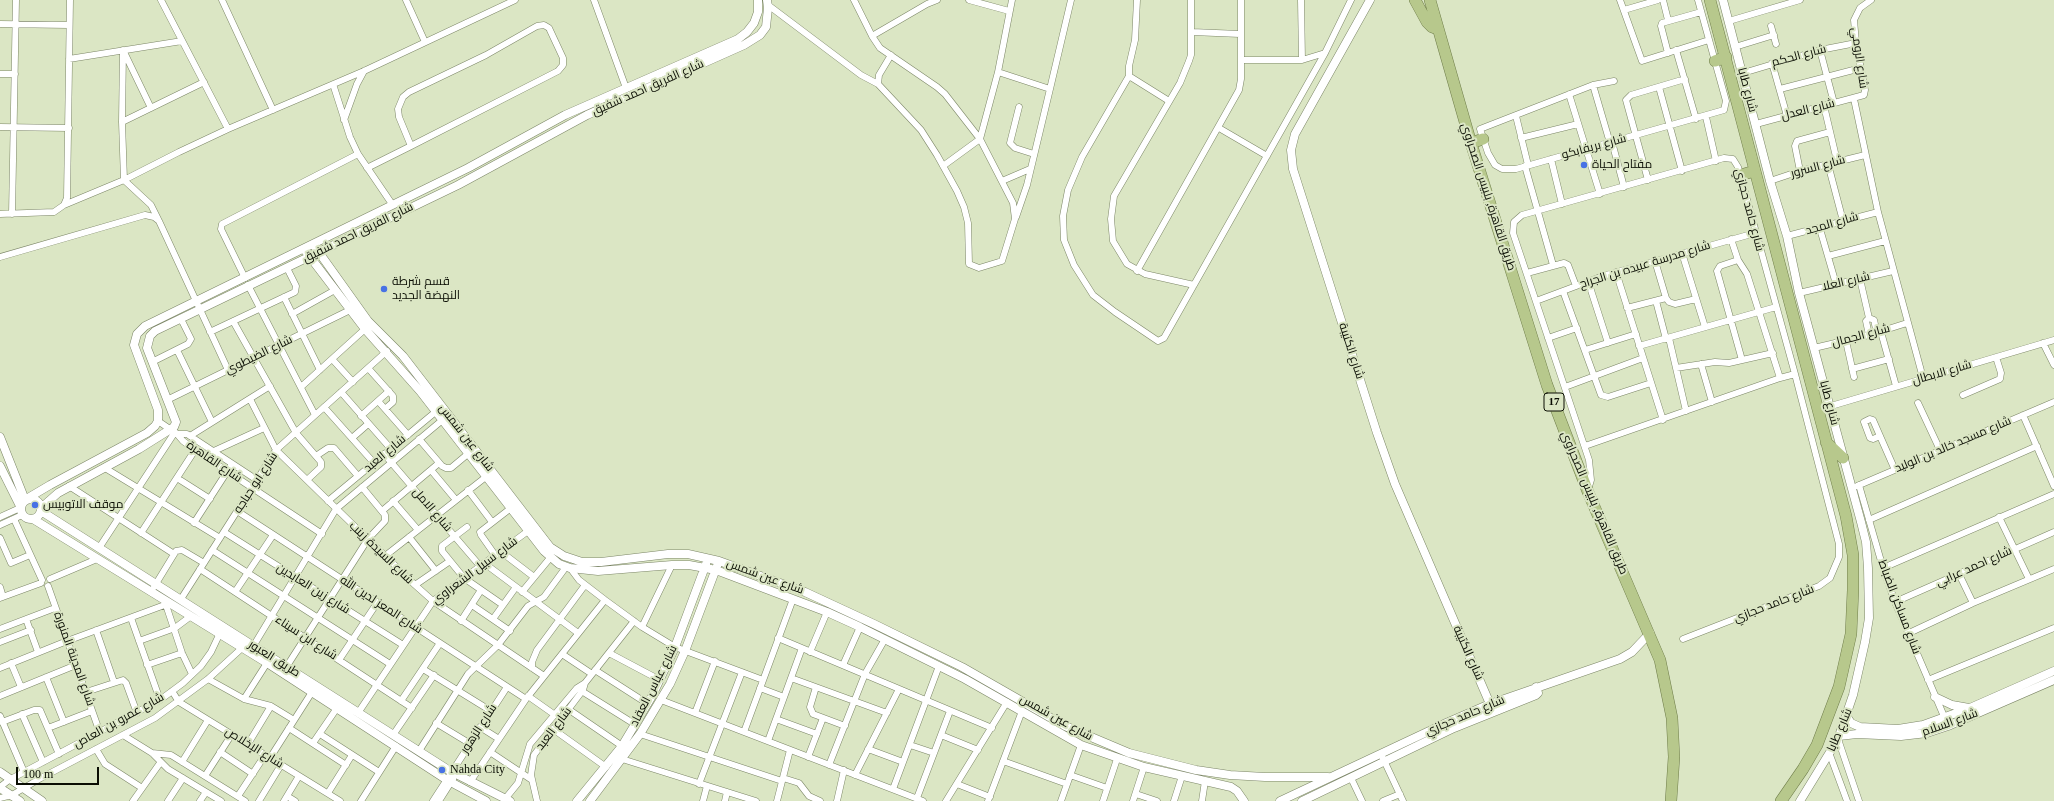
<!DOCTYPE html>
<meta charset="utf-8">
<style>
body{margin:0}
#map{position:relative;width:2054px;height:801px;overflow:hidden;background:#dbe6c4;font-family:"Times New Roman",serif}
canvas{display:block}
.scale{position:absolute;left:16px;top:767px;width:83px;height:18px;box-sizing:border-box;border:2px solid #0a0d03;border-top:0;padding-left:5px;font-size:12px;line-height:14px;white-space:nowrap;color:#0a0d03;-webkit-text-stroke:3px #dbe6c4;paint-order:stroke}
</style>
<div id="map">
<canvas width="2054" height="801"></canvas>
<div class="scale">100 m</div>
</div>
<script>
const ctx = document.querySelector('canvas').getContext('2d');
ctx.lineJoin = 'round';
const toPath = rows => new Path2D(rows.map(r => 'M' + r).join(''));
function stroke(path, color, width, dash) { ctx.strokeStyle = color; ctx.lineWidth = width; ctx.lineCap = dash ? 'butt' : 'round'; ctx.setLineDash(dash || []); ctx.stroke(path); }
function label(font, color, halo, rows, align = 'center') {
  ctx.font = font + ' "Times New Roman",Cairo,serif'; ctx.lineWidth = 4; ctx.setLineDash([]); ctx.textBaseline = 'middle'; ctx.strokeStyle = halo; ctx.fillStyle = color; for (const [text, x, y, turn = 0] of rows) {
    ctx.save(); ctx.translate(x, y); ctx.rotate((+turn || 0) * Math.PI / 180); ctx.textAlign = isNaN(turn) ? turn : align; if (halo) ctx.strokeText(text, 0, 0); ctx.fillText(text, 0, 0); ctx.restore();
  }
}
const minor = toPath([
 [161,0,228,129],
 [222,0,273,110],
 [406,0,425,42],
 [594,0,626,88],
 [854,0,872,36,880,48,937,87,945,94,980,139,998,72,1012,0],
 [969,0,1009,11],
 [1137,0,1135,40,1129,66,1129,76,1082,157,1068,190,1063,216,1064,240,1074,265,1093,295,1115,312,1158,341,1164,338,1325,53,1351,0],
 [1191,0,1191,55,1189,61,1180,83,1114,196,1111,219,1113,241,1127,264,1145,274,1194,285],
 [1301,0,1302,60],
 [1620,0,1642,61,1709,40],
 [1663,0,1668,20],
 [768,5,861,75,878,84],
 [1624,10,1658,0],
 [1729,21,1800,0],
 [0,24,69,25],
 [1771,26,1776,44],
 [1192,32,1240,34],
 [872,36,927,4,937,0],
 [1735,47,1774,35],
 [123,50,122,122,124,180,151,205,158,219],
 [1676,50,1696,119],
 [1820,50,1834,103],
 [124,52,151,108],
 [1668,53,1661,26,1662,23,1701,12],
 [891,55,879,75,878,84,921,130,937,155,957,191,964,207,968,223,969,264,979,268,1002,261,1015,219,1013,203,980,139,943,166],
 [69,59,182,41],
 [1241,60,1302,60,1325,53],
 [1772,63,1787,116],
 [998,72,1050,89,1071,0],
 [1743,73,1820,50,1856,43],
 [0,74,15,74],
 [1129,76,1169,101],
 [1614,81,1593,85,1480,129,1488,153,1495,165,1502,169,1516,169,1724,110,1726,101,1698,0],
 [333,84,350,137,358,154,392,204],
 [1593,85,1610,143],
 [1659,87,1682,171],
 [1780,89,1861,68],
 [1569,94,1600,194],
 [1854,99,1878,212,1923,378],
 [1824,106,1837,161],
 [1019,107,1010,143,1015,148,1034,154],
 [1516,116,1528,165],
 [1706,117,1716,161],
 [344,120,357,84,364,71],
 [122,122,204,82],
 [1756,124,1864,95,1865,90,1856,43,1854,20,1860,8,1871,0],
 [0,127,69,128],
 [1219,128,1267,156],
 [1521,138,1578,124],
 [1612,142,1624,187],
 [1551,159,1562,204],
 [1828,164,1843,221],
 [1525,166,1553,265],
 [367,168,411,146,558,71,563,65,563,58,549,28,544,25,537,26,486,55,409,92,403,97,398,109,399,117,411,146],
 [1800,171,1795,146,1797,141,1830,132],
 [1648,180,1626,100,1631,95,1685,79],
 [1002,181,1030,169],
 [1770,181,1800,171,1865,155],
 [64,205,124,180,179,152,228,129,364,71,515,0],
 [0,214,54,212,64,205,67,198,70,0],
 [12,214,16,0],
 [1016,217,1027,185,1050,89],
 [1820,229,1836,284],
 [1787,236,1878,212],
 [1731,239,1738,260,1747,274,1780,378],
 [1682,253,1705,327],
 [1828,256,1885,241],
 [0,257,145,215,154,217,159,221,228,370],
 [1738,260,1720,266,1717,271,1742,360],
 [1655,261,1666,298,1669,302,1675,304,1696,299],
 [1137,271,1239,90,1241,79,1241,0],
 [1616,272,1663,420],
 [1527,273,1564,263,1568,265,1576,286],
 [245,278,221,229,222,224,358,154],
 [1860,279,1869,318,1874,320,1877,333],
 [1588,281,1608,343],
 [248,285,315,415],
 [1563,291,1601,395,1608,397,1651,383],
 [1799,293,1893,271],
 [284,297,320,370],
 [1536,301,1603,276,1755,233],
 [1656,301,1666,339],
 [1627,308,1666,298],
 [292,314,335,290],
 [233,321,296,433,321,462,321,467,307,480],
 [210,332,295,292,296,286,287,268],
 [1881,332,1896,386],
 [1869,335,1866,321,1869,318],
 [1548,338,1577,328],
 [1669,338,1686,411],
 [1846,341,1854,377],
 [2043,343,2054,365],
 [1639,346,1776,307],
 [1814,348,1869,335,1907,323],
 [177,350,212,422],
 [1585,350,1636,334],
 [332,359,353,382],
 [152,362,188,344,191,339,181,319],
 [1701,364,1712,402],
 [368,368,393,396,393,402,385,409],
 [1676,368,1715,362,1729,363,1773,353],
 [1852,369,1889,359],
 [301,387,365,329],
 [1565,387,1643,358],
 [341,392,391,449],
 [1963,395,2000,379,2001,373,1996,357],
 [250,399,276,450,415,585,433,601,544,676],
 [167,400,350,310],
 [378,401,408,435],
 [1918,403,1940,450],
 [1831,406,2054,340],
 [324,407,374,463],
 [2023,415,2054,486],
 [361,416,389,391],
 [158,421,177,434,183,441,195,450,322,534],
 [177,434,187,434,257,480],
 [190,436,270,386],
 [1880,436,1873,439,1870,438,1864,422,1870,419,1873,420,1880,436,1895,470],
 [352,438,368,424],
 [419,439,442,466,446,468,451,468,469,453],
 [1585,446,1780,378,1795,374],
 [214,451,264,428],
 [384,454,480,566],
 [316,456,328,448,334,448,358,476],
 [105,468,220,538],
 [431,470,456,500],
 [177,478,210,499],
 [1859,485,1883,568,1895,602,1946,721],
 [69,486,174,554],
 [1857,486,2054,402],
 [468,490,492,522],
 [1588,490,1591,480,1589,460,1513,233,1514,222,1522,215,1724,158,1733,159,1738,167,1795,374,1839,544,1839,557,1830,578,1819,586,1683,639],
 [328,501,439,409],
 [393,501,418,530],
 [237,511,526,699],
 [382,511,439,463],
 [0,517,20,508],
 [1999,517,2029,579],
 [14,519,42,580],
 [1869,520,2037,446],
 [194,523,232,464],
 [0,525,22,515],
 [467,527,442,546,442,551,464,578,503,605],
 [224,532,403,645],
 [141,533,195,450],
 [409,537,436,571],
 [0,538,11,563,30,555],
 [99,548,175,432],
 [212,550,390,664],
 [500,551,534,577],
 [495,555,481,535,480,532,511,508],
 [385,556,487,476],
 [484,563,578,633],
 [570,568,579,580,605,600,642,627,675,647,763,680],
 [1883,568,2054,494],
 [200,569,412,708],
 [1959,574,1973,603],
 [50,579,97,559],
 [415,585,450,561],
 [48,586,100,733],
 [0,587,3,597],
 [154,587,176,551,182,550,204,563],
 [235,592,273,535],
 [522,592,550,558],
 [0,598,41,583],
 [181,599,276,450,387,351],
 [1895,602,2054,532],
 [166,605,182,653,192,674],
 [472,605,510,631],
 [131,618,160,700],
 [26,619,38,652],
 [493,619,516,587],
 [461,621,481,590],
 [642,627,672,565],
 [0,629,55,608],
 [96,630,114,682],
 [1907,634,1973,603,2054,569],
 [778,638,992,728],
 [139,641,175,628,191,616],
 [0,642,31,630],
 [254,645,336,509,446,417],
 [810,652,827,612],
 [609,653,660,680],
 [562,654,592,674],
 [339,660,377,603],
 [11,663,21,687],
 [147,665,182,653],
 [843,665,860,627],
 [287,666,368,539,385,521,385,515,362,487],
 [0,668,67,641,170,603],
 [532,668,532,662,537,650,585,585],
 [423,669,491,711],
 [595,670,648,704],
 [46,677,64,722],
 [791,678,887,713],
 [208,679,244,699,271,706,294,720],
 [1928,680,2054,628],
 [816,687,810,707,813,714,845,726],
 [760,688,784,697],
 [580,690,636,725],
 [172,691,179,702,340,801],
 [86,692,123,680,126,683,137,713],
 [0,696,76,665],
 [528,696,555,715],
 [244,699,267,663],
 [661,700,923,801],
 [401,701,440,643],
 [568,709,622,746],
 [358,713,433,601,528,531],
 [695,713,715,661],
 [22,714,43,762],
 [0,716,24,772],
 [776,719,817,734],
 [2,722,34,710,40,710,59,754],
 [436,723,469,743],
 [480,727,499,739],
 [48,728,92,711],
 [289,728,346,765],
 [553,729,606,767],
 [744,732,793,599],
 [320,734,379,772],
 [640,734,782,781],
 [123,735,152,753,168,769,221,801],
 [393,735,434,675],
 [941,735,978,750],
 [1838,739,1859,801],
 [768,741,802,648],
 [313,743,337,708],
 [248,744,271,706],
 [910,745,934,753],
 [96,749,105,764,142,788],
 [868,749,903,762],
 [419,751,468,674,498,645,528,606,544,597,566,567],
 [220,752,253,774],
 [490,752,532,780],
 [152,753,171,755,245,801],
 [1381,754,1403,801],
 [1830,755,1847,801],
 [808,757,823,718],
 [270,758,312,692],
 [622,759,756,801],
 [1003,761,1067,784],
 [182,762,208,720],
 [829,765,865,674,885,639],
 [855,775,899,689],
 [1070,775,1107,788],
 [205,776,232,734],
 [783,778,799,783,809,796,820,801],
 [1351,778,1362,801],
 [470,782,526,699,605,600],
 [699,784,742,672],
 [957,784,990,797],
 [0,787,9,780,160,700,183,683,201,666,211,652,220,633],
 [893,789,939,666],
 [328,793,352,755],
 [1136,794,1157,801],
 [238,796,265,755],
 [287,796,295,801],
 [0,798,12,795,41,778,155,718,208,679,242,648],
 [917,798,950,711],
 [505,799,518,783,530,744,577,688,585,683,634,621],
 [133,801,160,763],
 [168,801,183,778],
 [200,801,206,792],
 [259,801,281,765],
 [284,801,299,776],
 [361,801,396,746],
 [433,801,507,687],
 [439,801,453,779],
 [537,801,531,775,534,755,583,690,585,683],
 [703,801,707,786],
 [725,801,727,792],
 [777,801,790,750],
 [837,801,844,770],
 [946,801,1007,702],
 [988,801,1022,711],
 [1061,801,1081,745],
 [1103,801,1117,759],
 [1133,801,1144,767],
 [1174,801,1182,776],
 [1202,801,1205,781],
 [1383,801,1400,794]
]);
const tertiary = toPath([
 [1370,0,1295,134,1291,150,1293,169,1377,433,1395,484,1490,704],
 [1723,0,1770,181,1787,236,1799,293,1861,522,1866,542,1868,568,1869,618,1865,642,1853,695,1838,739,1800,801],
 [313,244,368,321,403,356,550,547,564,556,582,562,601,562,668,554,688,554,719,561,805,592,874,624,962,667,1065,726,1129,753,1196,770,1230,775,1265,777,1328,777],
 [304,249,365,329,420,391,544,551,559,564,570,568,598,571,672,565,689,565,716,570,827,612,860,627,965,679,1081,745,1144,767,1231,787,1237,791,1244,801],
 [0,437,25,500],
 [0,466,20,506],
 [28,498,50,485,147,433,155,426,158,421,158,410,134,345,137,334,145,326,468,168,565,115,738,39,747,32,754,23,758,12,758,0],
 '21 509a10 10 0 1 1 20 0a10 10 0 1 1-20 0Z',
 [41,508,58,493,139,449,174,427,176,422,147,348,150,336,155,331,458,185,587,115,744,45,760,35,766,27,768,8,767,0],
 [41,511,450,771,510,801],
 [33,519,267,663,447,780,486,801],
 [1935,697,1952,705,1969,708],
 [1847,717,1851,723,1860,727,1898,729,1923,725,1970,708,2054,671],
 [1839,736,1857,734,1901,736,1927,733,1948,726,2054,680],
 [0,772,42,801],
 [0,788,20,801],
 [577,801,622,746,652,696,675,647,706,564],
 [590,801,640,734,670,684,685,651,717,566],
 [1280,801,1444,724,1490,704,1620,659,1632,652,1650,633],
 [1302,801,1454,728,1536,695,1538,693,1536,687]
]);
const trunk = toPath([
 [1415,0,1427,22,1432,27,1437,29],
 [1430,0,1471,143,1547,385,1588,492,1660,660,1672,718,1674,757,1671,801],
 [1710,0,1846,516,1853,555,1853,590,1851,634,1839,687,1817,745,1803,769,1781,801],
 [1715,61,1726,57],
 [1471,143,1483,139],
 [1741,175,1754,171],
 [1826,442,1843,458]
]);
const markers = [
 [1584,165,4,"#4872e5"],
 [384,289,4,"#4872e5"],
 [35,505,4,"#4872e5"],
 [442,770,4,"#4872e5"]
];
const shields = [
 [1554,402,20]
];
const shieldNames = [
 ["17",1554,402]
];
const streetNames = [
 ["شارع الحكم",1799,56,-15],
 ["شارع الرومي",1859,58,82],
 ["شارع الفريق احمد شفيق",648,88,-24],
 ["شارع طابا",1747,90,75],
 ["شارع العدل",1808,110,-14],
 ["شارع بريفابكو",1594,147,-15],
 ["شارع السرور",1818,167,-15],
 ["طريق القاهرة, بلبيس الصحراوي",1488,197,72],
 ["شارع حامد حجازي",1749,210,75],
 ["شارع المجد",1832,224,-16],
 ["شارع الفريق احمد شفيق",358,233,-26],
 ["شارع مدرسة عبيده بن الجراح",1645,265,-17],
 ["شارع العلا",1846,282,-13],
 ["شارع الجمال",1861,336,-15],
 ["شارع الكتيبة",1351,351,72],
 ["شارع الضيطوي",259,355,-26],
 ["شارع الابطال",1942,373,-16],
 ["شارع طابا",1829,403,75],
 ["شارع عين شمس",466,438,52],
 ["شارع مسجد خالد بن الوليد",1953,445,-23],
 ["شارع العبد",385,454,-40],
 ["شارع القاهرة",214,462,34],
 ["شارع ابو حباجه",256,483,-57],
 ["طريق القاهرة, بلبيس الصحراوي",1594,503,67],
 ["شارع الامل",432,510,49],
 ["شارع السيدة زينب",381,553,44],
 ["شارع احمد عرابي",1974,567,-24],
 ["شارع سبيل الشعراوي",475,571,-37],
 ["شارع عين شمس",765,577,20],
 ["شارع زين العابدين",313,589,32],
 ["شارع حامد حجازي",1774,604,-21],
 ["شارع المعز لدين الله",381,605,33],
 ["شارع مساكن الضباط",1899,607,69],
 ["شارع ابن سيناء",306,638,33],
 ["شارع الكتيبة",1468,653,66],
 ["شارع المدينة المنورة",74,659,70],
 ["طريق العبور",274,659,32],
 ["شارع عباس العقاد",654,686,-63],
 ["شارع حامد حجازي",1465,716,-23],
 ["شارع عين شمس",1056,718,29],
 ["شارع عمرو بن العاص",119,721,-29],
 ["شارع السلام",1950,723,-20],
 ["شارع الزهور",479,729,-57],
 ["شارع العبد",554,729,-53],
 ["شارع طابا",1840,730,-67],
 ["شارع الإخلاص",254,748,32]
];
const poiNames = [
 ["مفتاح الحياة",1592,165],
 ["قسم شرطة",392,282],
 ["النهضة الجديد",392,296],
 ["موقف الاتوبيس",43,505],
 ["Nahda City",450,770]
];
stroke(minor, '#7c8667', 7);
stroke(tertiary, '#7c8667', 9);
stroke(trunk, '#6f7d4a', 12);
stroke(minor, '#fff', 6);
stroke(tertiary, '#fff', 8);
stroke(trunk, '#b7c88c', 11);
for (const [x, y, r, color] of markers) { const dot = new Path2D(); dot.arc(x, y, r, 0, 2 * Math.PI); ctx.fillStyle = color; ctx.fill(dot); stroke(dot, '#dbe6c4', 1.5); }
for (const [x, y, w] of shields) { const box = new Path2D(); box.roundRect(x - w / 2, y - 9, w, 18, 3); ctx.fillStyle = '#dbe6c4'; ctx.fill(box); stroke(box, '#0a0d03', 1); }
label('bold 11px', '#0a0d03', null, shieldNames);
label('12px', '#0a0d03', '#dbe6c4', streetNames);
label('12px', '#0a0d03', '#dbe6c4', poiNames, 'left');
</script>
